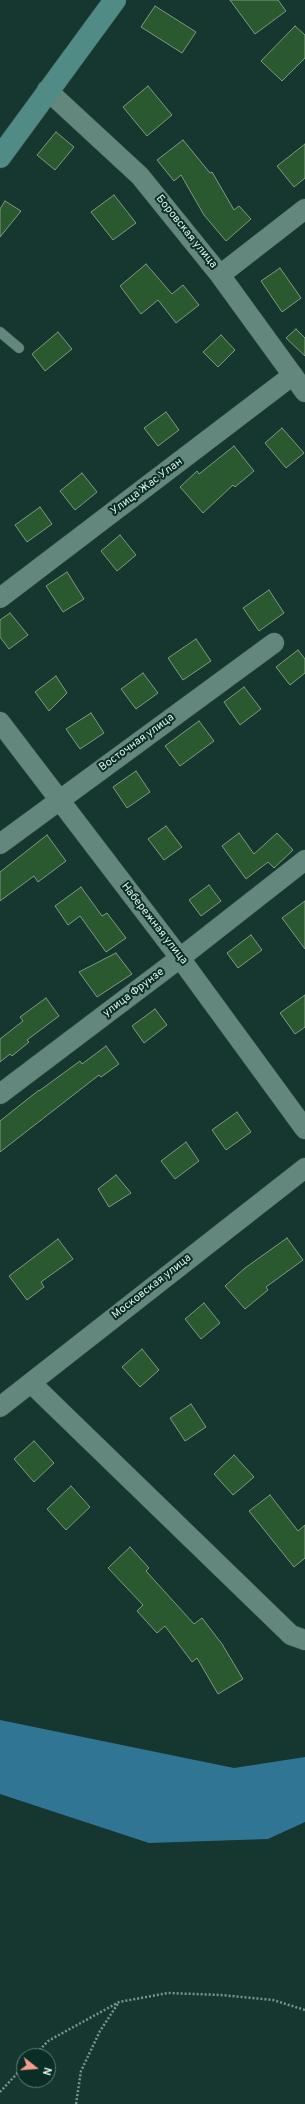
<!DOCTYPE html>
<meta charset="utf-8">
<style>
body{margin:0}
#map{position:relative;width:305px;height:2104px;overflow:hidden;background:#15372f;font-family:Overpass,sans-serif}
canvas{display:block}
.north{position:absolute;left:16px;top:2048px;width:40px;height:40px;box-sizing:border-box;background:#0a2d25;border:1px solid #5f7b74;border-radius:50%;rotate:107deg;font-size:11px;font-weight:700;line-height:16px;text-align:center;color:#dff1eb}
.north::after{content:'';display:block;margin:auto;width:14px;height:18px;background:#f49d8b;clip-path:polygon(50% 0,100% 100%,50% 72%,0 100%)}
</style>
<div id="map">
<canvas width="305" height="2104"></canvas>
<div class="north">N</div>
</div>
<script>
const ctx = document.querySelector('canvas').getContext('2d');
ctx.lineJoin = 'round';
function fill(path, color) { ctx.fillStyle = color; ctx.fill(path, 'evenodd'); }
const toPath = rows => new Path2D(rows.map(r => 'M' + r).join(''));
function stroke(path, color, width, dash) { ctx.strokeStyle = color; ctx.lineWidth = width; ctx.lineCap = dash ? 'butt' : 'round'; ctx.setLineDash(dash || []); ctx.stroke(path); }
function label(font, color, halo, rows, align = 'center') {
  ctx.font = font + ' Overpass,sans-serif'; ctx.lineWidth = 4; ctx.setLineDash([]); ctx.textBaseline = 'middle'; ctx.strokeStyle = halo; ctx.fillStyle = color; for (const [text, x, y, turn = 0] of rows) {
    ctx.save(); ctx.translate(x, y); ctx.rotate((+turn || 0) * Math.PI / 180); ctx.textAlign = isNaN(turn) ? turn : align; if (halo) ctx.strokeText(text, 0, 0); ctx.fillText(text, 0, 0); ctx.restore();
  }
}
const water = toPath([
 [0,1720,234,1768,305,1757,305,1822,268,1839,149,1843,0,1794]
]);
const building = toPath([
 [230,0,278,0,286,11,255,34,230,0],
 [155,6,196,32,182,53,141,27,155,6],
 [295,26,305,35,305,58,282,81,261,61,295,26],
 [148,86,172,115,147,136,123,107,148,86],
 [56,132,74,147,55,170,37,155,56,132],
 [183,140,210,173,212,172,234,210,239,206,251,219,226,241,204,215,181,175,174,181,157,160,183,140],
 [305,144,305,178,294,187,277,166,305,144],
 [114,195,136,223,113,240,91,212,114,195],
 [5,201,21,211,0,237,0,209,5,201],
 [146,264,172,294,183,285,199,305,176,323,158,300,141,314,120,286,146,264],
 [280,268,301,298,282,312,261,281,280,268],
 [296,329,305,338,305,356,286,338,296,329],
 [58,332,72,349,45,371,32,354,58,332],
 [221,335,235,350,218,367,203,352,221,335],
 [166,412,179,430,158,446,144,428,166,412],
 [282,428,304,453,286,468,265,443,282,428],
 [234,446,254,471,235,487,233,485,203,513,180,487,197,471,199,474,234,446],
 [82,473,97,492,75,510,60,491,82,473],
 [40,507,52,524,27,542,15,525,40,507],
 [120,535,136,555,117,571,101,551,120,535],
 [67,572,84,599,63,612,46,586,67,572],
 [269,590,284,613,259,631,243,608,269,590],
 [10,613,28,635,9,649,0,637,0,620,10,613],
 [196,639,211,661,183,680,168,658,196,639],
 [298,650,305,659,305,673,290,685,276,667,298,650],
 [143,673,158,693,136,709,121,689,143,673],
 [56,676,67,693,49,711,35,692,56,676],
 [244,687,261,709,240,725,224,702,244,687],
 [91,713,104,733,80,749,66,729,91,713],
 [199,721,214,741,180,766,165,746,199,721],
 [136,771,150,792,127,808,113,787,136,771],
 [166,826,182,847,164,860,148,839,166,826],
 [239,833,254,854,277,833,293,850,274,868,268,862,246,879,222,846,239,833],
 [47,835,66,861,38,882,34,876,0,901,0,872,47,835],
 [209,885,221,901,201,916,189,900,209,885],
 [81,887,102,916,107,913,126,938,106,952,80,916,68,925,55,906,81,887],
 [305,901,305,949,282,918,305,901],
 [251,935,262,950,238,968,227,953,251,935],
 [116,953,132,974,97,997,79,972,116,953],
 [305,995,305,1027,295,1034,280,1013,305,995],
 [46,998,59,1016,27,1040,29,1042,12,1056,10,1054,0,1062,0,1039,23,1021,20,1017,46,998],
 [155,1009,167,1025,144,1043,132,1026,155,1009],
 [106,1046,119,1064,101,1077,99,1075,0,1152,0,1121,39,1090,39,1091,80,1061,82,1064,106,1046],
 [237,1112,251,1132,226,1150,212,1130,237,1112],
 [186,1142,199,1161,175,1179,161,1161,186,1142],
 [116,1175,131,1193,109,1207,98,1189,116,1175],
 [287,1238,303,1260,266,1287,268,1290,245,1309,225,1286,245,1268,287,1238],
 [58,1239,73,1259,41,1282,44,1287,27,1300,9,1276,58,1239],
 [204,1303,220,1323,201,1339,185,1319,204,1303],
 [142,1349,159,1370,140,1387,122,1367,142,1349],
 [191,1404,206,1427,185,1441,170,1418,191,1404],
 [34,1441,54,1463,34,1482,14,1459,34,1441],
 [234,1455,254,1477,233,1495,214,1474,234,1455],
 [71,1486,90,1507,66,1530,47,1509,71,1486],
 [270,1495,298,1531,305,1525,305,1558,294,1567,249,1511,270,1495],
 [130,1547,149,1568,146,1571,194,1624,202,1618,222,1644,243,1679,218,1694,197,1658,192,1662,165,1626,157,1633,137,1611,143,1605,108,1568,130,1547]
]);
const path = toPath([
 [34,2056,48,2041,119,2002,168,1993,221,1995,273,2000,305,2010],
 [0,2092,24,2066],
 [76,2104,81,2071,100,2031,119,2002]
]);
const service = toPath([
 [0,332,19,348]
]);
const minor = toPath([
 [47,90,140,176,220,275,305,392],
 [220,275,305,209],
 [0,598,293,375],
 [0,722,180,958,305,1129],
 [0,844,274,643],
 [0,1094,180,958,305,860],
 [31,1383,291,1635,305,1640],
 [0,1407,305,1168]
]);
const secondary = toPath([
 [0,157,115,0]
]);
const streetNames = [
 ["Боровская улица",186,232,51],
 ["Улица Жас Улан",147,487,-37],
 ["Восточная улица",137,743,-36],
 ["Набережная улица",154,924,52],
 ["улица Фрунзе",134,993,-37],
 ["Московская улица",152,1287,-38]
];
fill(water, '#317594');
fill(building, '#2a582f');
stroke(building, '#819882', 1);
stroke(service, '#36514a', 11);
stroke(minor, '#36514a', 21);
stroke(secondary, '#36514a', 23);
stroke(path, '#7a948d', 2.5, [2, 2]);
stroke(service, '#64877d', 10);
stroke(minor, '#64877d', 20);
stroke(secondary, '#508b86', 22);
label('11px', '#dff1eb', '#0a2d25', streetNames);
</script>
